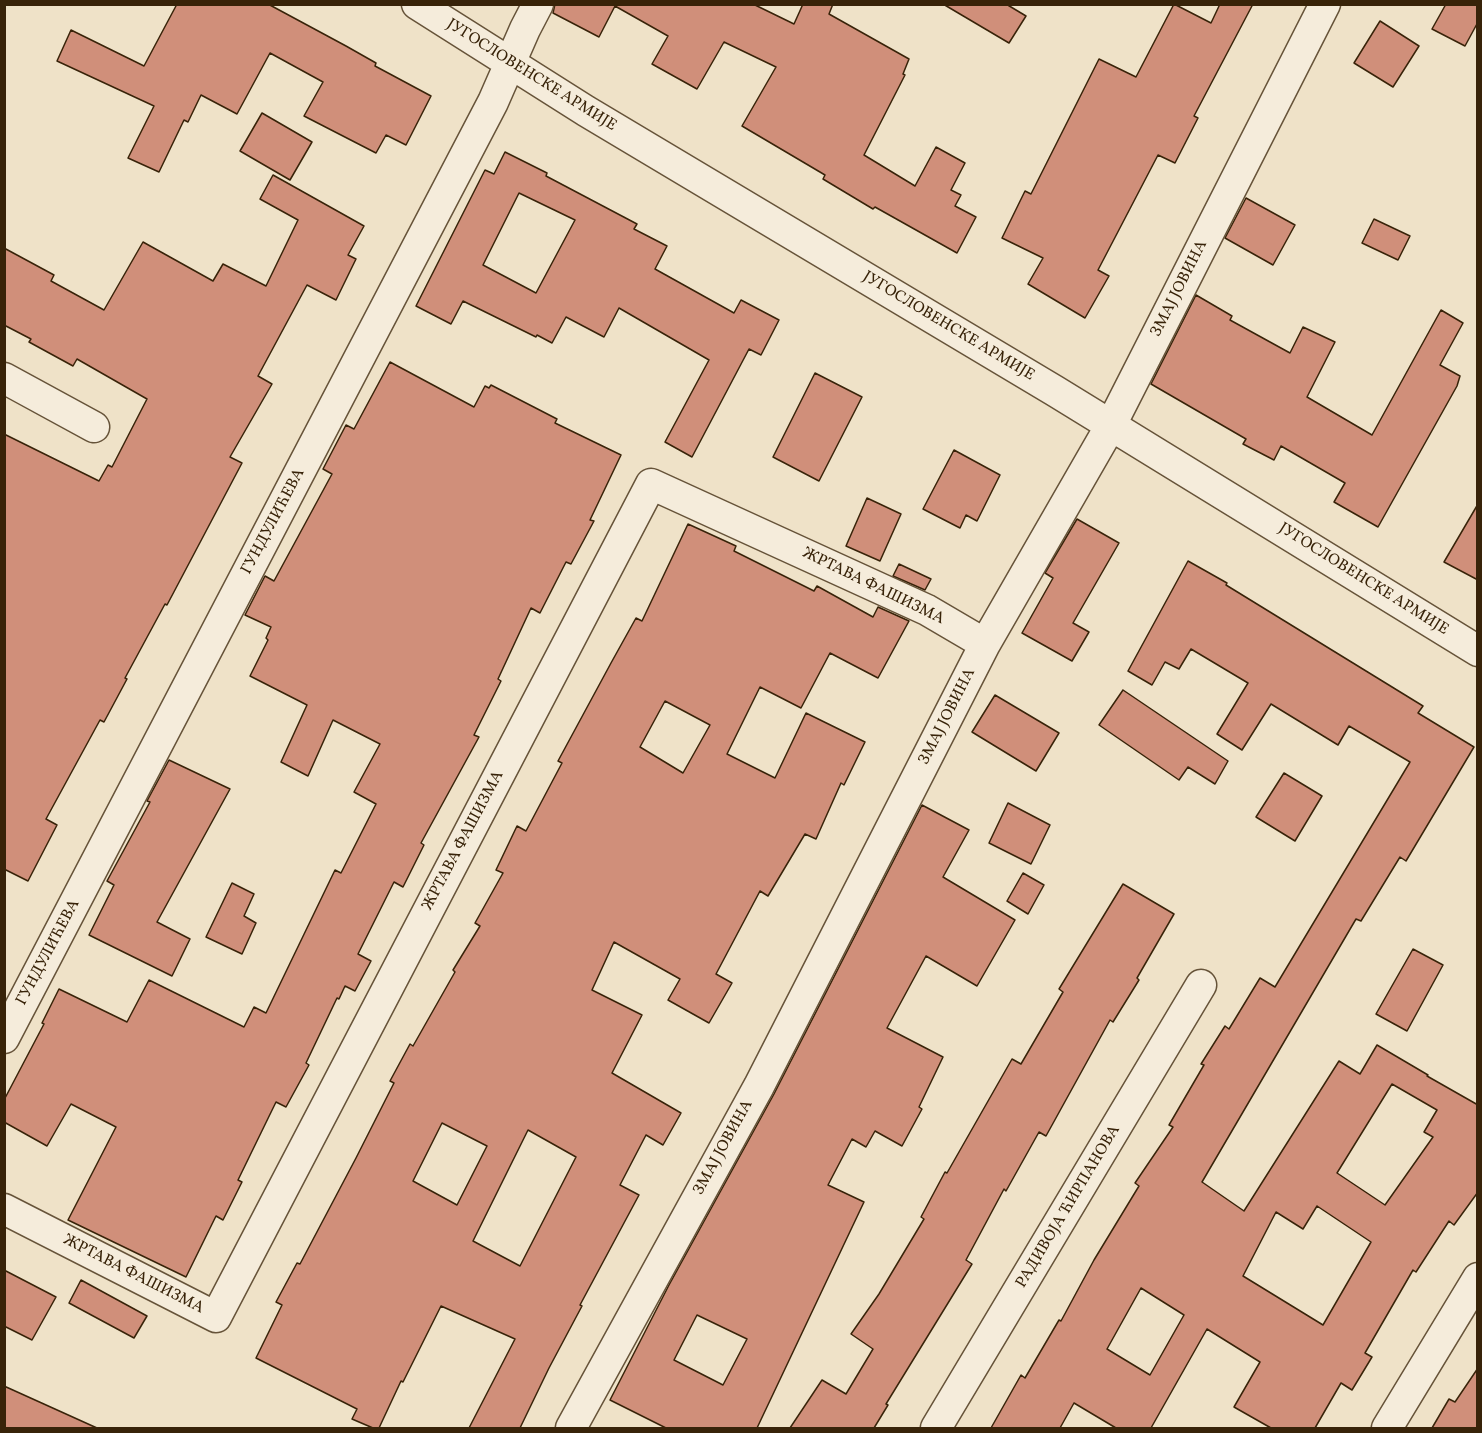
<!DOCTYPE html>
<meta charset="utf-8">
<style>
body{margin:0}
#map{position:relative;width:1482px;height:1433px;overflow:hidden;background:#efe2c8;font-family:Vollkorn,serif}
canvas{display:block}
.frame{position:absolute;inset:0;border:6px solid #382309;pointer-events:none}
</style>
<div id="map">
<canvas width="1482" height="1433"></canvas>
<div class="frame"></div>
</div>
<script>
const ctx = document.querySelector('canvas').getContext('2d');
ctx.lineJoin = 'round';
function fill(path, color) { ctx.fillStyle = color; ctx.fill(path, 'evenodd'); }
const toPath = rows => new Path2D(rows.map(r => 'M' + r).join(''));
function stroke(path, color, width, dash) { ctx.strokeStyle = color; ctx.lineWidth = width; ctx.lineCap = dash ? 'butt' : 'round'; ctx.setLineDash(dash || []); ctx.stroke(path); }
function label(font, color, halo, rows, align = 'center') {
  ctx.font = font + ' Vollkorn,serif'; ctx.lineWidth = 4.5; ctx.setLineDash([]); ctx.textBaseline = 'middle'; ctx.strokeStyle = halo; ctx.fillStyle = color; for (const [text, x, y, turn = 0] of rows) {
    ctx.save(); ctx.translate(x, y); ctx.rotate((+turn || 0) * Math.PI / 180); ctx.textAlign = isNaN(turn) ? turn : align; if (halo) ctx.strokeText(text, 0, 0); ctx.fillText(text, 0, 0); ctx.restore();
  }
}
const building = toPath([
 [177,4,268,4,346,46,376,63,375,66,431,96,406,145,386,135,376,153,304,116,323,82,270,53,237,114,201,95,188,122,184,120,159,172,128,158,154,106,57,61,71,30,144,66,177,4],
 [555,4,753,4,794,24,803,4,833,4,829,14,909,59,903,74,905,75,864,155,915,186,936,147,965,163,951,190,961,195,955,206,976,217,957,253,875,207,873,209,823,179,825,175,742,126,776,67,724,42,697,89,652,64,668,36,615,6,599,37,553,13,555,4],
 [943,4,1006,4,1026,16,1009,43,943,4],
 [1174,4,1211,23,1220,4,1253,4,1194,116,1198,118,1175,163,1158,155,1098,270,1109,276,1085,318,1028,284,1043,258,1002,238,1025,191,1031,194,1099,59,1136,77,1174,4],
 [1446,4,1478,4,1478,22,1465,46,1432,29,1446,4],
 [1380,21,1419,46,1393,87,1354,63,1380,21],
 [262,113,312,142,290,180,240,151,262,113],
 [505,152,547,173,546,176,637,224,634,229,667,246,655,269,734,313,741,300,779,320,761,355,749,349,692,457,665,442,709,360,619,308,604,337,566,317,552,343,537,335,536,337,463,301,451,324,416,306,485,170,494,174,505,152],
 [519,193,575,220,536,293,483,265,519,193],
 [273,175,364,226,348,255,356,259,336,300,307,285,258,376,272,384,230,457,242,463,167,605,165,604,125,678,127,679,104,722,100,720,46,819,57,825,28,881,4,869,4,434,99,481,108,465,112,467,147,399,77,359,73,366,29,342,31,339,4,325,4,248,54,275,51,281,104,310,143,242,213,281,223,264,266,286,298,220,260,199,273,175],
 [1246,198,1295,225,1273,265,1225,238,1246,198],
 [1374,219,1410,236,1398,260,1362,243,1374,219],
 [1196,295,1232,316,1230,320,1290,353,1303,327,1335,342,1307,397,1372,435,1441,310,1463,323,1440,365,1460,376,1457,386,1378,527,1334,502,1345,483,1281,446,1274,460,1243,444,1246,439,1151,384,1196,295],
 [390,362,474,407,485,386,489,388,491,385,557,419,555,423,621,455,590,520,594,521,571,564,566,562,540,613,531,608,498,679,501,681,474,735,479,737,421,843,424,845,403,887,394,882,358,954,371,961,355,991,345,986,339,999,337,998,306,1063,309,1065,286,1107,276,1102,238,1180,242,1182,223,1220,216,1216,186,1277,68,1220,116,1127,71,1104,47,1146,4,1122,4,1100,44,1024,42,1023,59,989,127,1022,149,980,244,1027,254,1007,266,1013,335,870,341,873,376,804,354,792,380,744,333,720,308,776,281,762,307,705,250,676,268,640,266,638,271,627,245,615,265,576,274,581,332,474,323,469,346,425,354,429,390,362],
 [815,373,862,397,819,481,773,457,815,373],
 [954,450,1000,475,977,521,966,515,960,528,923,509,954,450],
 [867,498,901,514,880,561,846,546,867,498],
 [1478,504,1478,580,1444,562,1478,504],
 [1077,519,1119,543,1073,623,1089,632,1072,661,1022,633,1053,578,1045,573,1077,519],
 [688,524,736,546,734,551,814,591,817,586,873,617,878,607,909,621,878,678,830,653,801,708,760,687,727,754,775,778,806,713,865,742,844,785,841,783,816,839,805,834,768,896,760,891,716,974,732,983,709,1023,668,1000,680,979,614,942,592,990,642,1015,612,1073,681,1113,663,1145,646,1135,620,1185,639,1195,580,1305,582,1306,549,1368,520,1428,469,1428,515,1339,441,1306,403,1382,401,1381,379,1428,373,1428,352,1419,357,1409,256,1358,282,1305,276,1302,297,1263,300,1264,356,1158,394,1083,390,1081,410,1044,413,1046,455,972,453,970,480,926,475,923,503,873,496,870,517,826,526,831,562,763,558,761,611,663,636,618,642,621,688,524],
 [665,701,710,725,683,773,640,747,665,701],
 [442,1123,487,1146,457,1205,413,1181,442,1123],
 [528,1130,576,1157,520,1266,473,1241,528,1130],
 [1188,561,1227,583,1226,585,1423,706,1418,713,1474,747,1406,861,1400,857,1361,921,1356,919,1202,1182,1244,1211,1339,1061,1360,1074,1377,1045,1428,1075,1427,1076,1478,1105,1478,1192,1454,1225,1449,1221,1416,1272,1413,1270,1365,1353,1372,1357,1352,1390,1341,1383,1315,1428,1271,1428,1234,1407,1260,1362,1207,1329,1151,1428,1116,1428,1074,1403,1060,1428,991,1428,1021,1375,1025,1378,1059,1320,1061,1321,1094,1260,1139,1186,1135,1183,1173,1127,1169,1125,1204,1065,1201,1064,1225,1026,1229,1029,1260,978,1275,987,1410,762,1349,726,1338,745,1271,704,1242,750,1217,734,1248,683,1191,649,1179,669,1165,662,1152,685,1128,671,1188,561],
 [1392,1084,1437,1110,1424,1132,1433,1137,1385,1205,1337,1173,1392,1084],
 [1317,1206,1371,1242,1323,1325,1243,1276,1276,1212,1303,1229,1317,1206],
 [1141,1288,1184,1315,1150,1375,1107,1349,1141,1288],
 [899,564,931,579,925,590,893,576,899,564],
 [1123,690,1228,761,1215,784,1188,767,1179,780,1099,725,1123,690],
 [995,695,1059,733,1036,771,972,732,995,695],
 [169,760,230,789,157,922,190,939,172,976,89,935,114,885,107,881,150,802,147,801,169,760],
 [1284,773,1322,796,1295,841,1256,817,1284,773],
 [1008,803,1050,825,1031,864,989,843,1008,803],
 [922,805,969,830,943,877,1015,920,977,986,926,956,887,1028,943,1057,919,1107,922,1109,902,1146,875,1131,866,1147,852,1139,828,1185,864,1202,757,1428,666,1428,610,1400,669,1285,774,1094,922,805],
 [697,1315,747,1339,723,1385,674,1360,697,1315],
 [1023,873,1044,885,1028,914,1007,901,1023,873],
 [232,883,254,894,244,916,256,923,242,954,206,937,232,883],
 [1123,884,1174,914,1137,978,1139,980,1113,1022,1110,1020,1046,1136,1039,1132,1006,1191,1004,1189,966,1260,972,1264,886,1404,888,1405,874,1428,790,1428,822,1380,846,1394,873,1349,851,1334,879,1294,924,1219,921,1217,945,1172,947,1173,1012,1059,1021,1064,1063,992,1059,989,1123,884],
 [1413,949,1443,965,1407,1031,1376,1014,1413,949],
 [4,1270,56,1297,32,1340,4,1326,4,1270],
 [81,1280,147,1316,134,1338,69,1303,81,1280],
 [1478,1368,1478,1428,1432,1428,1449,1399,1455,1402,1478,1368],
 [4,1386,97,1428,4,1428,4,1386]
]);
const minor = toPath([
 [417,4,586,111,1055,391,1478,651],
 [4,378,94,427],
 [4,1038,493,102,525,29,538,4],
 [4,1209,216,1317,651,484,927,610,985,644],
 [571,1428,759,1086,985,644,1111,425,1325,4],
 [936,1428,1201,985],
 [1387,1428,1478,1278]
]);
const streetNames = [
 ["ЈУГОСЛОВЕНСКЕ АРМИЈЕ",531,76,32],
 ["ЗМАЈ ЈОВИНА",1180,289,-63],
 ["ЈУГОСЛОВЕНСКЕ АРМИЈЕ",948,327,31],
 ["ГУНДУЛИЋЕВА",274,522,-62],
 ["ЈУГОСЛОВЕНСКЕ АРМИЈЕ",1363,580,32],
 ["ЖРТАВА ФАШИЗМА",873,587,26],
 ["ЗМАЈ ЈОВИНА",948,717,-63],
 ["ЖРТАВА ФАШИЗМА",464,841,-62],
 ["ГУНДУЛИЋЕВА",49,953,-62],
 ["ЗМАЈ ЈОВИНА",724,1148,-61],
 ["РАДИВОЈА ЋИРПАНОВА",1069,1207,-59],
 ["ЖРТАВА ФАШИЗМА",133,1275,27]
];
fill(building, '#d08f7a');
stroke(building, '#382309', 1.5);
stroke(minor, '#665339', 33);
stroke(minor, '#f5ecdb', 30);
label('16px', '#382309', '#f5ecdb', streetNames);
</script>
